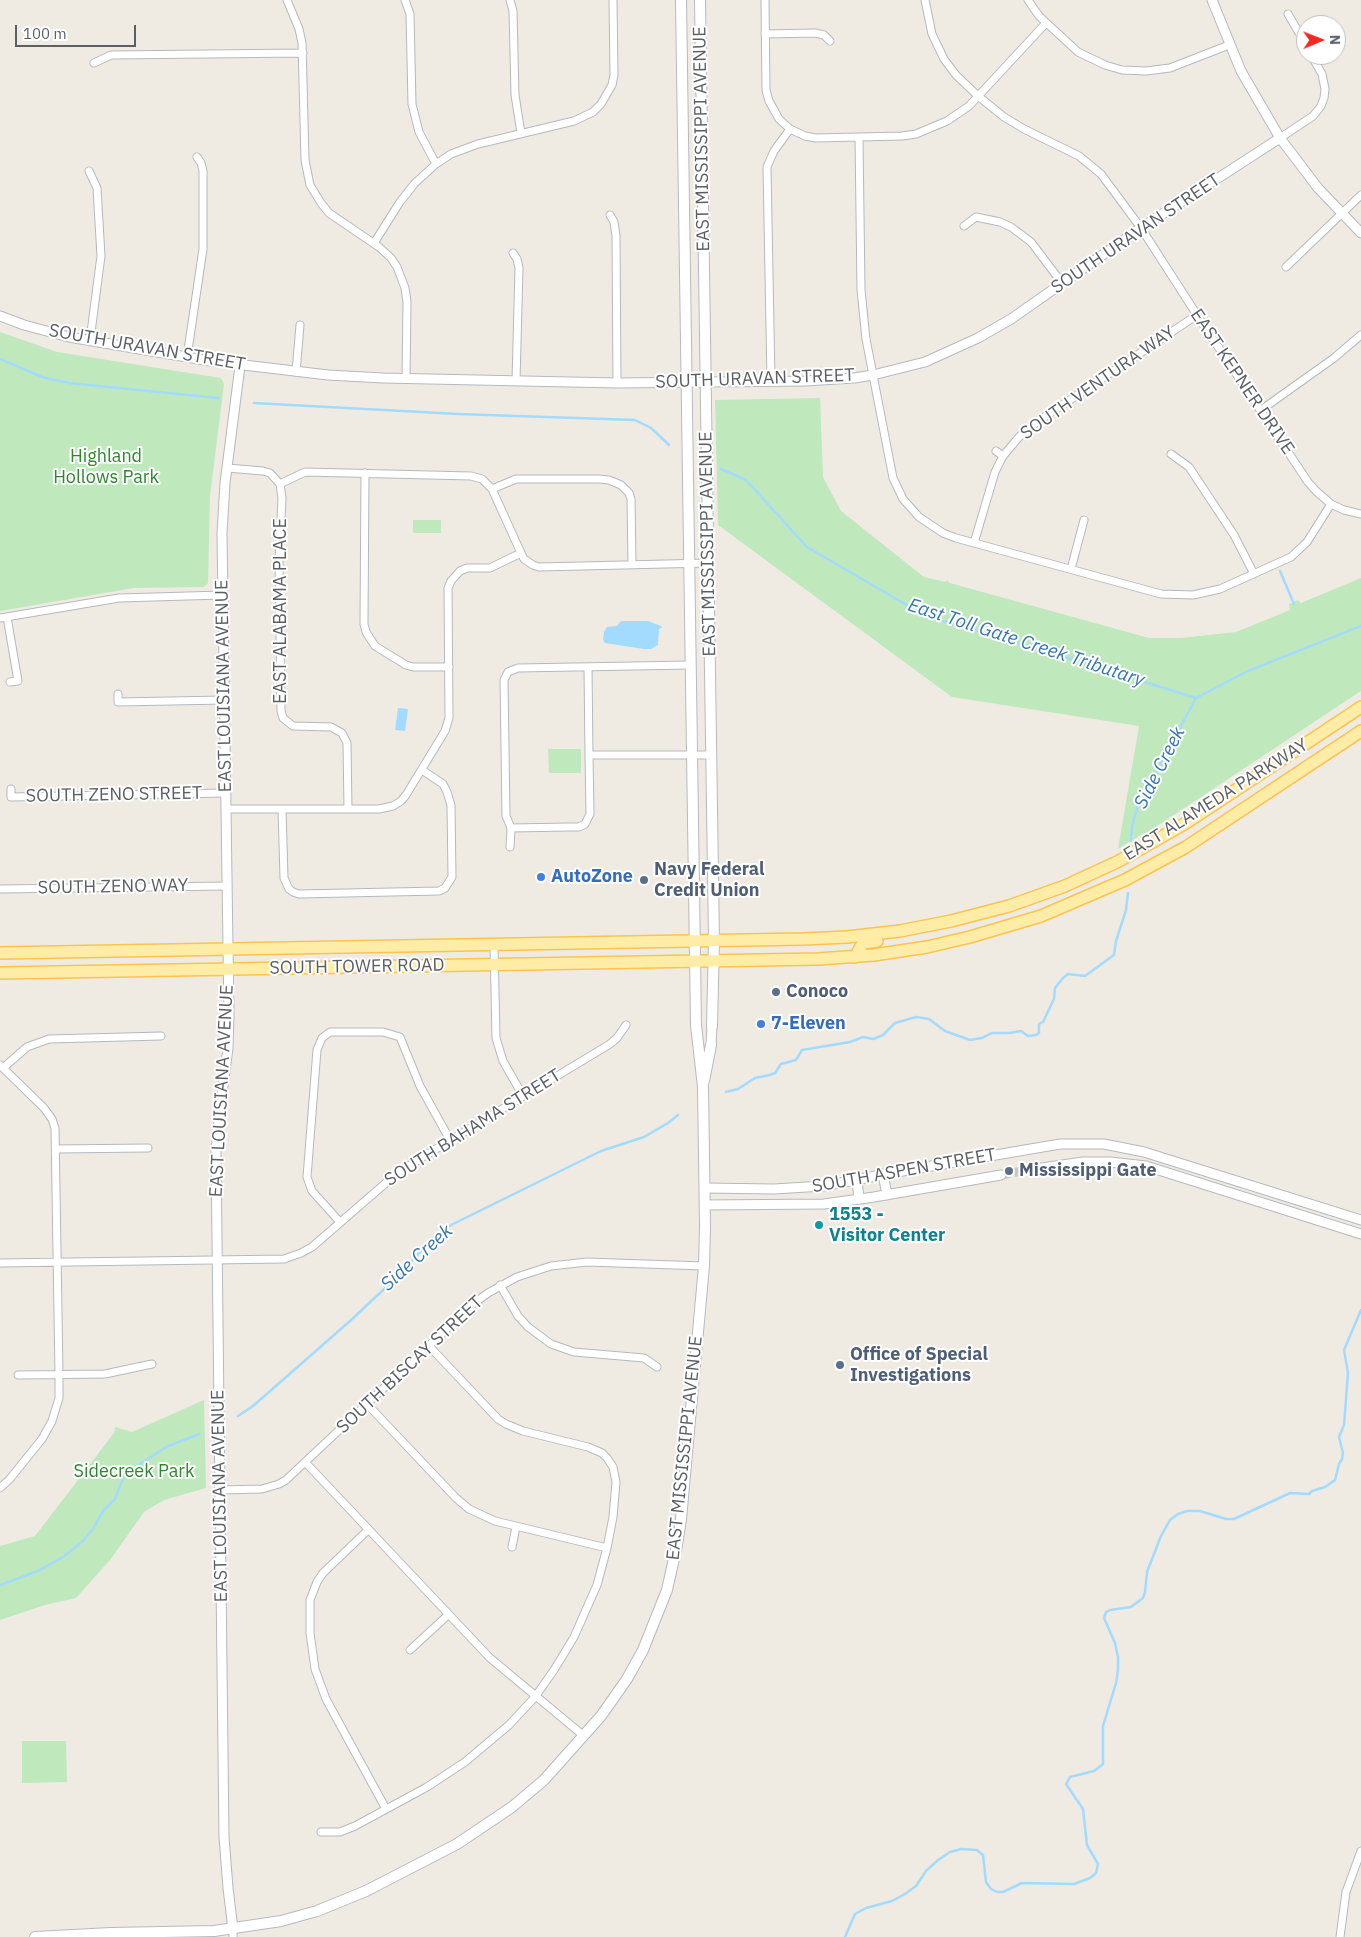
<!DOCTYPE html>
<style>
body{margin:0}
#map{position:relative;width:1361px;height:1937px;overflow:hidden;background:#efebe2;font-family:"IBM Plex Sans",sans-serif}
canvas{display:block}
.north{position:absolute;left:1296px;top:15px;width:50px;height:50px;box-sizing:border-box;background:#fff;border:1px solid #bdbfc1;border-radius:50%;rotate:89deg;font-size:14px;font-weight:700;line-height:20px;text-align:center;color:#5b5f64}
.north::after{content:'';display:block;margin:auto;width:18px;height:22px;background:#f52821;clip-path:polygon(50% 0,100% 100%,50% 72%,0 100%)}
.scale{position:absolute;left:15px;top:25px;width:121px;height:22px;box-sizing:border-box;border:2px solid #5b5f64;border-top:0;padding-left:6px;font-size:15px;line-height:18px;white-space:nowrap;color:#5b5f64;-webkit-text-stroke:4px #fff;paint-order:stroke}
</style>
<div id="map">
<canvas width="1361" height="1937"></canvas>
<div class="north">N</div>
<div class="scale">100 m</div>
</div>
<script>
const ctx = document.querySelector('canvas').getContext('2d');
ctx.lineJoin = 'round';
function fill(path, color) { ctx.fillStyle = color; ctx.fill(path, 'evenodd'); }
const toPath = rows => new Path2D(rows.map(r => 'M' + r).join(''));
function stroke(path, color, width, dash) { ctx.strokeStyle = color; ctx.lineWidth = width; ctx.lineCap = dash ? 'butt' : 'round'; ctx.setLineDash(dash || []); ctx.stroke(path); }
function label(font, color, halo, rows, align = 'center') {
  ctx.font = font + ' "IBM Plex Sans",sans-serif'; ctx.lineWidth = 4; ctx.setLineDash([]); ctx.textBaseline = 'middle'; ctx.strokeStyle = halo; ctx.fillStyle = color; for (const [text, x, y, turn = 0] of rows) {
    ctx.save(); ctx.translate(x, y); ctx.rotate((+turn || 0) * Math.PI / 180); ctx.textAlign = isNaN(turn) ? turn : align; if (halo) ctx.strokeText(text, 0, 0); ctx.fillText(text, 0, 0); ctx.restore();
  }
}
const green = toPath([
 [0,332,57,352,221,378,224,384,210,496,208,583,204,587,134,588,0,611],
 [820,398,823,477,841,511,924,577,946,582,947,580,950,583,1149,638,1181,638,1236,632,1290,610,1289,604,1298,600,1301,603,1361,578,1361,691,1145,834,1144,833,1118,849,1139,726,952,697,718,525,715,400],
 [413,520,441,520,441,533,413,533],
 [548,749,581,749,581,773,549,773],
 [204,1400,206,1488,164,1500,144,1512,110,1560,76,1598,45,1605,0,1620,0,1546,35,1536,114,1433,115,1427,132,1432],
 [22,1741,66,1741,67,1782,22,1783]
]);
const water = toPath([
 [621,621,648,621,661,626,662,628,659,629,658,645,651,649,644,649,605,643,603,640,604,632,607,627,617,626],
 [398,708,408,709,405,731,395,730]
]);
const stream = toPath([
 [0,359,42,377,69,383,218,398],
 [254,403,458,414,635,420,651,428,669,445],
 [721,469,746,480,807,547,917,611,935,619,994,635,1196,698,1248,671,1361,626],
 [1280,571,1294,604],
 [1131,841,1132,826,1138,805,1196,698],
 [726,1092,738,1089,755,1078,770,1075,775,1073,781,1064,796,1060,802,1050,850,1042,863,1037,873,1039,883,1035,895,1023,916,1017,929,1019,945,1031,970,1040,982,1038,992,1033,1010,1033,1021,1031,1028,1036,1036,1035,1039,1033,1039,1024,1043,1022,1054,999,1055,988,1063,978,1068,974,1085,976,1114,955,1116,941,1126,910,1128,893],
 [238,1416,253,1406,350,1321,395,1279,434,1237,449,1226,601,1151,644,1137,668,1123,678,1115],
 [0,1585,38,1571,63,1557,83,1541,93,1529,103,1511,115,1499,124,1476,127,1473,166,1447,199,1434],
 [845,1937,855,1914,866,1908,892,1901,905,1894,916,1886,926,1871,938,1860,950,1852,961,1849,977,1850,983,1855,986,1882,991,1889,997,1892,1003,1892,1022,1883,1074,1884,1090,1878,1096,1873,1098,1864,1087,1845,1083,1809,1066,1784,1070,1777,1094,1771,1103,1764,1103,1726,1116,1683,1118,1670,1118,1657,1115,1643,1104,1618,1106,1612,1110,1610,1131,1607,1143,1598,1145,1592,1147,1572,1161,1536,1170,1520,1178,1514,1187,1511,1200,1511,1226,1519,1234,1519,1290,1493,1309,1494,1312,1491,1325,1487,1335,1480,1339,1464,1342,1459,1343,1453,1339,1437,1344,1425,1348,1373,1344,1350,1361,1310]
]);
const tertiaryTunnel = toPath([
 [1001,1175,1028,1170]
]);
const minor = toPath([
 [287,0,299,29,302,43,305,160,310,185,321,203,329,213,379,247,391,258,397,267,405,288,407,302,406,379],
 [405,0,410,14,412,104,419,132,436,164],
 [510,0,513,11,515,95,521,133],
 [765,0,766,90,769,101,779,119,790,129,805,136,816,138,902,136,916,134,947,121,969,106,1046,23],
 [925,0,932,34,944,59,956,75,978,96,1004,117,1024,129,1079,156,1101,174,1141,228,1197,315,1308,482,1316,491,1331,504,1344,510,1361,514],
 [1028,0,1039,16,1078,52,1105,65,1122,70,1146,71,1170,68,1229,45],
 [1288,14,1306,45],
 [765,34,815,33,824,35,830,41],
 [94,63,111,55,303,53],
 [859,138,861,290,866,339,893,478,903,499,919,517,943,533,956,538,1161,594,1193,595,1220,589,1291,557,1307,542,1331,504],
 [1280,138,1313,116,1321,106,1324,98,1325,89,1322,74,1311,55],
 [89,171,97,188,101,256,90,340],
 [610,215,614,222,616,236,617,383],
 [964,226,976,217,1000,222,1011,227,1031,242,1062,283],
 [374,243,400,202,415,183,436,164,451,154,478,144,574,121,593,112,601,104,612,85,614,75,613,0],
 [513,253,517,259,519,268,516,381],
 [1286,267,1361,195],
 [187,357,203,249,203,171,201,163,197,157],
 [296,372,300,325],
 [771,381,767,167,774,151,790,129],
 [1261,410,1334,358,1361,335],
 [996,451,1003,456],
 [1171,454,1189,467,1234,535,1254,574],
 [227,468,263,471,270,473,280,484,282,498,279,561,281,711,283,718,293,726,331,727,342,733,347,743,348,809],
 [365,473,364,624,366,632,375,646,406,665,413,667,449,667],
 [280,484,305,472,471,476,482,479,492,489,521,553,524,559,533,565,539,567,708,563],
 [492,489,516,479,599,479,609,480,621,485,629,493,631,499,632,565],
 [974,543,995,472,1003,456,1019,437,1037,422,1197,315],
 [1071,569,1084,520],
 [7,617,18,681,10,682],
 [0,618,119,598,222,595],
 [588,668,589,755],
 [118,694,118,702,224,700],
 [11,789,11,797,225,793],
 [226,809,379,809,393,806,401,801,406,795,445,731,449,718,448,588,451,581,460,571,467,568,490,568,521,553],
 [282,809,284,878,289,889,293,892,299,894,439,891,445,888,452,877,451,805,447,792,443,784,422,770],
 [511,828,506,816,504,680,508,672,518,668,690,665],
 [510,847,511,828,570,827,579,827,585,824,590,814,589,755,711,755],
 [0,889,227,886],
 [494,944,496,1038,503,1061,523,1096],
 [0,1065,44,1108,52,1119,55,1128,59,1375,59,1398,52,1421,42,1439,9,1480,0,1488],
 [3,1068,27,1047,49,1039,161,1036],
 [56,1149,148,1148],
 [340,1222,312,1191,307,1177,317,1050,322,1038,330,1032,383,1032,400,1037,420,1086,450,1140],
 [0,1263,284,1259,301,1253,312,1247,395,1175,421,1158,610,1044,617,1038,626,1025],
 [500,1285,518,1316,528,1327,551,1344,574,1352,644,1358,657,1367],
 [18,1375,105,1374,152,1364],
 [367,1404,456,1498,469,1509,495,1521,607,1548],
 [305,1462,490,1658,584,1736],
 [220,1490,262,1489,279,1484,286,1480,473,1304,488,1293,517,1277,551,1266,587,1262,704,1266],
 [368,1530,323,1573,317,1582,310,1600,310,1633,315,1669,326,1699,386,1809],
 [512,1547,516,1527],
 [410,1650,448,1615],
 [321,1832,340,1832,355,1826,427,1787,465,1762,509,1725,535,1697,554,1670,574,1637,597,1585,607,1548,613,1517,616,1482,613,1467,607,1458,602,1453,588,1447,523,1431,506,1424,498,1419,429,1346],
 [233,1937,233,1929],
 [1340,1937,1346,1892,1361,1851]
]);
const tertiary = toPath([
 [1212,0,1241,71,1280,138,1318,188,1361,233],
 [0,316,24,325,69,337,210,361,328,375,383,378,617,383,805,381,854,378,873,375,925,362,978,338,1011,319,1141,228,1280,138],
 [711,1045,712,1026],
 [1028,1170,1083,1162,1110,1162,1146,1166,1361,1234],
 [883,1174,887,1195],
 [857,1180,859,1199],
 [705,1188,774,1189,823,1186,908,1170,1060,1144,1104,1144,1144,1152,1361,1220],
 [705,1205,824,1204,874,1197,1001,1175],
 [233,1929,228,1888,224,1837,216,1152,220,1109,228,1048,229,1016,222,533,225,483,240,366]
]);
const secondary = toPath([
 [700,0,714,941,712,1026],
 [704,1081,711,1045],
 [35,1937,111,1933,214,1931,281,1921,317,1911,366,1891,457,1844,512,1807,544,1780,601,1716,627,1679,643,1650,667,1590,677,1545,681,1519,704,1266,705,1227,703,1087,696,1025,681,0]
]);
const primary = toPath([
 [0,953,803,939,847,937,900,931,951,921,1009,906,1065,886,1119,861,1186,823,1361,707],
 [855,957,863,943,877,941],
 [0,973,818,959,874,955,927,947,970,937,1041,916,1125,880,1186,847,1361,731]
]);
const markers = [
 [541,877,5,"#3f7fe0"],
 [644,880,5,"#5c6f8a"],
 [776,992,5,"#5c6f8a"],
 [761,1024,5,"#3f7fe0"],
 [1009,1171,5,"#5c6f8a"],
 [819,1225,5,"#0f9aa8"],
 [840,1365,5,"#5c6f8a"]
];
const streetNames = [
 ["EAST MISSISSIPPI AVENUE",702,139,-91],
 ["SOUTH URAVAN STREET",1136,234,-34],
 ["SOUTH URAVAN STREET",147,348,10],
 ["SOUTH URAVAN STREET",755,379,-2],
 ["EAST KEPNER DRIVE",1242,382,56],
 ["SOUTH VENTURA WAY",1098,383,-35],
 ["EAST MISSISSIPPI AVENUE",708,544,-91],
 ["EAST ALABAMA PLACE",281,611,-90],
 ["EAST LOUISIANA AVENUE",224,686,-91],
 ["SOUTH ZENO STREET",114,795,-1],
 ["EAST ALAMEDA PARKWAY",1216,800,-32],
 ["SOUTH ZENO WAY",113,887,-1],
 ["SOUTH TOWER ROAD",357,967,-1],
 ["EAST LOUISIANA AVENUE",222,1091,-87],
 ["SOUTH BAHAMA STREET",473,1128,-32],
 ["SOUTH ASPEN STREET",904,1171,-10],
 ["SOUTH BISCAY STREET",410,1365,-43],
 ["EAST MISSISSIPPI AVENUE",685,1448,-84],
 ["EAST LOUISIANA AVENUE",220,1496,-91]
];
const parkNames = [
 ["Highland",106,457],
 ["Hollows Park",106,478],
 ["Sidecreek Park",134,1472]
];
const serviceNames = [
 ["Navy Federal",654,870],
 ["Credit Union",654,891],
 ["Conoco",786,992],
 ["Mississippi Gate",1019,1171],
 ["Office of Special",850,1355],
 ["Investigations",850,1376]
];
const shopNames = [
 ["AutoZone",551,877],
 ["7-Eleven",771,1024]
];
const cultureNames = [
 ["1553 -",829,1215],
 ["Visitor Center",829,1236]
];
const waterNames = [
 ["East Toll Gate Creek Tributary",1026,643,18],
 ["Side Creek",1160,768,-63],
 ["Side Creek",417,1258,-42]
];
fill(green, '#bfe8bd');
fill(water, '#a2dbff');
stroke(stream, '#a2dbff', 2.5);
stroke(tertiaryTunnel, '#cac8c2', 9, [9, 4.5]);
stroke(minor, '#b5b9be', 9);
stroke(tertiary, '#b5b9be', 11);
stroke(secondary, '#b6bac0', 12);
stroke(primary, '#fbc34f', 14);
stroke(minor, '#fff', 7);
stroke(tertiary, '#fff', 9);
stroke(secondary, '#fff', 10);
stroke(primary, '#ffeda7', 11);
for (const [x, y, r, color] of markers) { const dot = new Path2D(); dot.arc(x, y, r, 0, 2 * Math.PI); ctx.fillStyle = color; ctx.fill(dot); stroke(dot, '#fff', 2); }
label('18px', '#5b5f64', '#fff', streetNames);
label('18px', '#2e872f', '#fff', parkNames);
label('bold 18px', '#4e5e75', '#fff', serviceNames, 'left');
label('bold 18px', '#366cbe', '#fff', shopNames, 'left');
label('bold 18px', '#0d838f', '#fff', cultureNames, 'left');
label('italic 19px', '#3676af', '#fff', waterNames);
</script>
